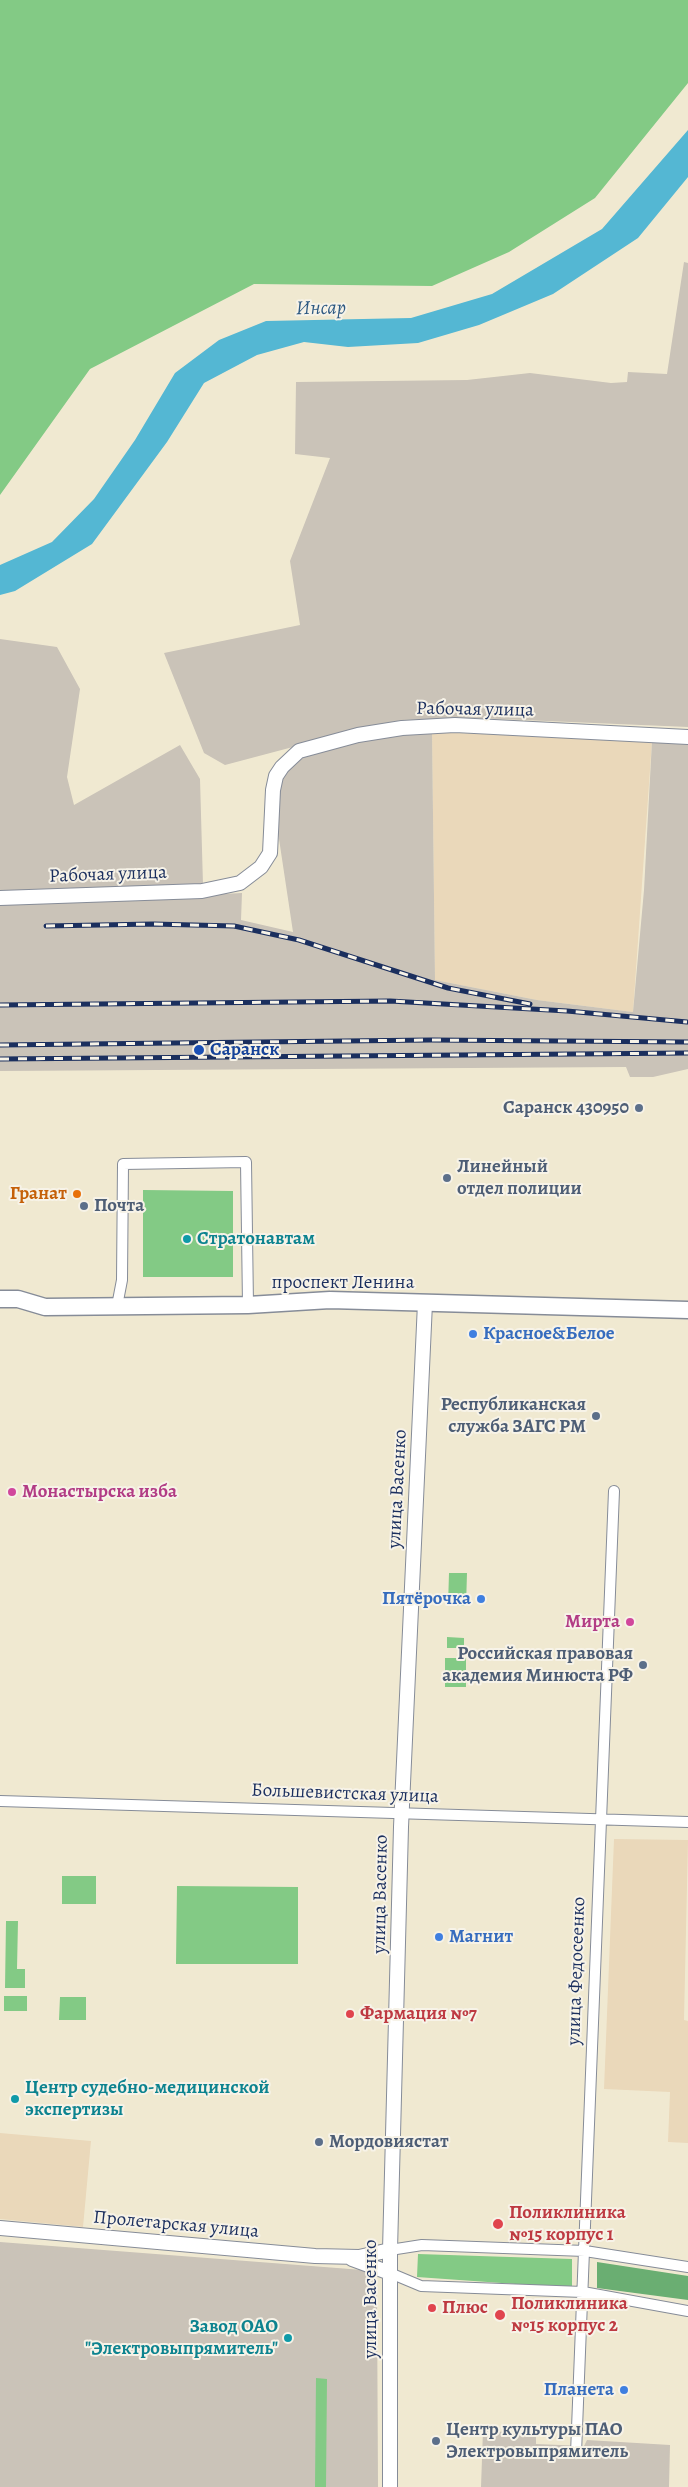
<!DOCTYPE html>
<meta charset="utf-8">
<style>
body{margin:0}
canvas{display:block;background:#f0e9d1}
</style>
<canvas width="688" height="2487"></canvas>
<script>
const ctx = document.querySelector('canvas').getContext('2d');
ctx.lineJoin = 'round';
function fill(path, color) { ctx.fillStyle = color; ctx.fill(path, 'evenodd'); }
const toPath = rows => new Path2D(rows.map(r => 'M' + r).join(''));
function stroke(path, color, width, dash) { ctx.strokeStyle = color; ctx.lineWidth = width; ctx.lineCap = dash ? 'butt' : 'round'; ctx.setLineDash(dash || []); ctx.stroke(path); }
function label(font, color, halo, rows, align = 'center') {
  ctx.font = font + ' Alegreya,serif'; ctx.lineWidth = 4; ctx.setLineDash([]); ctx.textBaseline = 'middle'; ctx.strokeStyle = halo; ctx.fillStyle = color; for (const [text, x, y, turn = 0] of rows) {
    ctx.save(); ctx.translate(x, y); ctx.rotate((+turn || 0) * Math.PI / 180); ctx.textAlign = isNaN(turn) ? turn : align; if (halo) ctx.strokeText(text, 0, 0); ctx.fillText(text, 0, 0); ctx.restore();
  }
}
const built = toPath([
 [432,732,652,741,633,1012,537,1000,435,980],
 [614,1839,688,1840,684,2020,688,2021,688,2143,668,2142,670,2092,604,2089],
 [0,2133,91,2141,83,2227,0,2219]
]);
const industrial = toPath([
 [684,262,688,263,688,727,476,718,402,720,372,726,225,765,204,753,164,653,300,625,290,561,330,458,295,454,296,382,467,380,530,373,611,383,627,382,628,372,667,374],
 [0,639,57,647,80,689,67,777,74,805,180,745,200,779,203,885,0,894],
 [432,732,435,980,537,1000,633,1012,644,890,652,741,688,741,688,1069,653,1077,630,1077,626,1067,0,1071,0,905,242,893,241,920,293,932,276,819,276,793,284,774,299,758,354,741],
 [0,2242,363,2270,375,2278,377,2293,378,2487,0,2487],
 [483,2430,536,2435,536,2444,584,2446,587,2440,670,2445,669,2487,481,2487]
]);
const green = toPath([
 [0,0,688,0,688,83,595,198,509,252,432,286,254,284,90,369,0,495],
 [143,1190,233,1191,233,1277,143,1277],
 [449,1573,467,1573,466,1606,448,1606],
 [447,1637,464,1638,464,1648,447,1648],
 [445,1658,466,1658,466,1687,445,1687],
 [62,1876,96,1876,96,1904,62,1904],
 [177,1886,298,1887,298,1964,176,1964],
 [6,1921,18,1921,17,1969,25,1969,25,1988,5,1988],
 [4,1996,27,1996,27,2011,4,2011],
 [60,1997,86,1997,86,2020,59,2020],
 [418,2254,572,2259,572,2288,417,2277],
 [316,2378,327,2379,326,2487,315,2487]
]);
const forest = toPath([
 [597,2262,688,2276,688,2300,597,2288]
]);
const water = toPath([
 [688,130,688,177,638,238,553,294,479,325,418,343,348,347,304,342,257,355,204,383,167,442,92,544,15,591,0,595,0,565,52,542,94,499,135,440,175,373,219,340,266,321,411,318,492,294,602,229]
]);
const street = toPath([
 [117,1306,122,1280,123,1164,246,1162,248,1305],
 [0,1801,688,1822],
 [390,2250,422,2245,585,2251,688,2267],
 [390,2273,421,2286,583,2292,688,2311],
 [576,2453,614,1491]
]);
const secondary = toPath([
 [0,898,202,891,240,883,261,867,270,853,273,790,276,776,282,767,299,751,358,735,402,728,455,725,688,737],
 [0,2228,315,2256,359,2257,390,2250],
 [352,2259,390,2273],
 [390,2487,390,2250,401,1827,425,1303]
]);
const primary = toPath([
 [0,1299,18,1299,45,1307,248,1305,330,1300,688,1310]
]);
const rail = toPath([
 [46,926,153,924,234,926,299,940,448,988,530,1004],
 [0,1005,390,1001,567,1011,687,1022],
 [0,1045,431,1040,688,1042],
 [0,1059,688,1053]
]);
const markers = [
 [199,1050,6,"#1a4fb4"],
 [639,1108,5,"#5c6f8a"],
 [447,1178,5,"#5c6f8a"],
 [77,1194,5,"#e8710a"],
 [84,1206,5,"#5c6f8a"],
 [187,1239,5,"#0f9aa8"],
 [473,1334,5,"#3f7fe0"],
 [596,1416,5,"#5c6f8a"],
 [12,1492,5,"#d1479c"],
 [481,1599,5,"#3f7fe0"],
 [630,1622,5,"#d1479c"],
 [643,1665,5,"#5c6f8a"],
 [439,1937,5,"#3f7fe0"],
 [350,2014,5,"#e0444e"],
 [15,2099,5,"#0f9aa8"],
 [319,2142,5,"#5c6f8a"],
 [498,2224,6,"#e0444e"],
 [432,2308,5,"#e0444e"],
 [500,2315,6,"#e0444e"],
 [288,2338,5,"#0f9aa8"],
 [624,2390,5,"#3f7fe0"],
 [436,2441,5,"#5c6f8a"]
];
const streetNames = [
 ["Рабочая улица",475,710,1],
 ["Рабочая улица",108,875,-2],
 ["проспект Ленина",343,1283],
 ["улица Васенко",398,1489,-87],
 ["Большевистская улица",345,1794,2],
 ["улица Васенко",381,1894,-89],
 ["улица Федосеенко",577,1971,-88],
 ["Пролетарская улица",176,2225,5],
 ["улица Васенко",371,2299,-90]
];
const transitNames = [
 ["Саранск",210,1050]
];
const serviceNames = [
 ["Саранск 430950",629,1108,"right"],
 ["Линейный",457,1167],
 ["отдел полиции",457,1189],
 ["Почта",94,1206],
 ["Республиканская",586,1405,"right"],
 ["служба ЗАГС РМ",586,1427,"right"],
 ["Российская правовая",633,1654,"right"],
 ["академия Минюста РФ",633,1676,"right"],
 ["Мордовиястат",329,2142],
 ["Центр культуры ПАО",446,2430],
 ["Электровыпрямитель",446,2452]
];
const foodNames = [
 ["Гранат",67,1194]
];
const cultureNames = [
 ["Стратонавтам",197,1239],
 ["Центр судебно-медицинской",25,2088],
 ["экспертизы",25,2110],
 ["Завод ОАО",278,2327,"right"],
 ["\"Электровыпрямитель\"",278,2349,"right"]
];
const shopNames = [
 ["Красное&Белое",483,1334],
 ["Пятёрочка",471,1599,"right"],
 ["Магнит",449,1937],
 ["Планета",614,2390,"right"]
];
const hotelNames = [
 ["Монастырска изба",22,1492],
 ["Мирта",620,1622,"right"]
];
const healthNames = [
 ["Фармация №7",360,2014],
 ["Поликлиника",509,2213],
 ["№15 корпус 1",509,2235],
 ["Поликлиника",511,2304],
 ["№15 корпус 2",511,2326],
 ["Плюс",442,2308]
];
const waterNames = [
 ["Инсар",321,309,-1]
];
fill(built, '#ead8ba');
fill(industrial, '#cac3b8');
fill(green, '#83ca85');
fill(forest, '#6aae72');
fill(water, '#54b7d3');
stroke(street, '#868c98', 12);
stroke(secondary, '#868c98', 16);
stroke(primary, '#868c98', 19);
stroke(street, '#fff', 10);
stroke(secondary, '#fff', 14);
stroke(primary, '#fff', 16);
stroke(rail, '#1b2f5e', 5);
stroke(rail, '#f7f3e8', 3, [9]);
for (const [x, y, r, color] of markers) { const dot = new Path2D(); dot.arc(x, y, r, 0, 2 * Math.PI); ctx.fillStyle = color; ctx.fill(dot); stroke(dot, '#f7f3e8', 2); }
label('19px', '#1b2f5e', '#f7f3e8', streetNames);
label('bold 19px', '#164399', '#f7f3e8', transitNames, 'left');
label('bold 19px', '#4e5e75', '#f7f3e8', serviceNames, 'left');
label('bold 19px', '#c56008', '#f7f3e8', foodNames, 'right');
label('bold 19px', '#0d838f', '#f7f3e8', cultureNames, 'left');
label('bold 19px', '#366cbe', '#f7f3e8', shopNames, 'left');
label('bold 19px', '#b23c85', '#f7f3e8', hotelNames, 'left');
label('bold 19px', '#be3a42', '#f7f3e8', healthNames, 'left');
label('italic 20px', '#2c5881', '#f7f3e8', waterNames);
</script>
